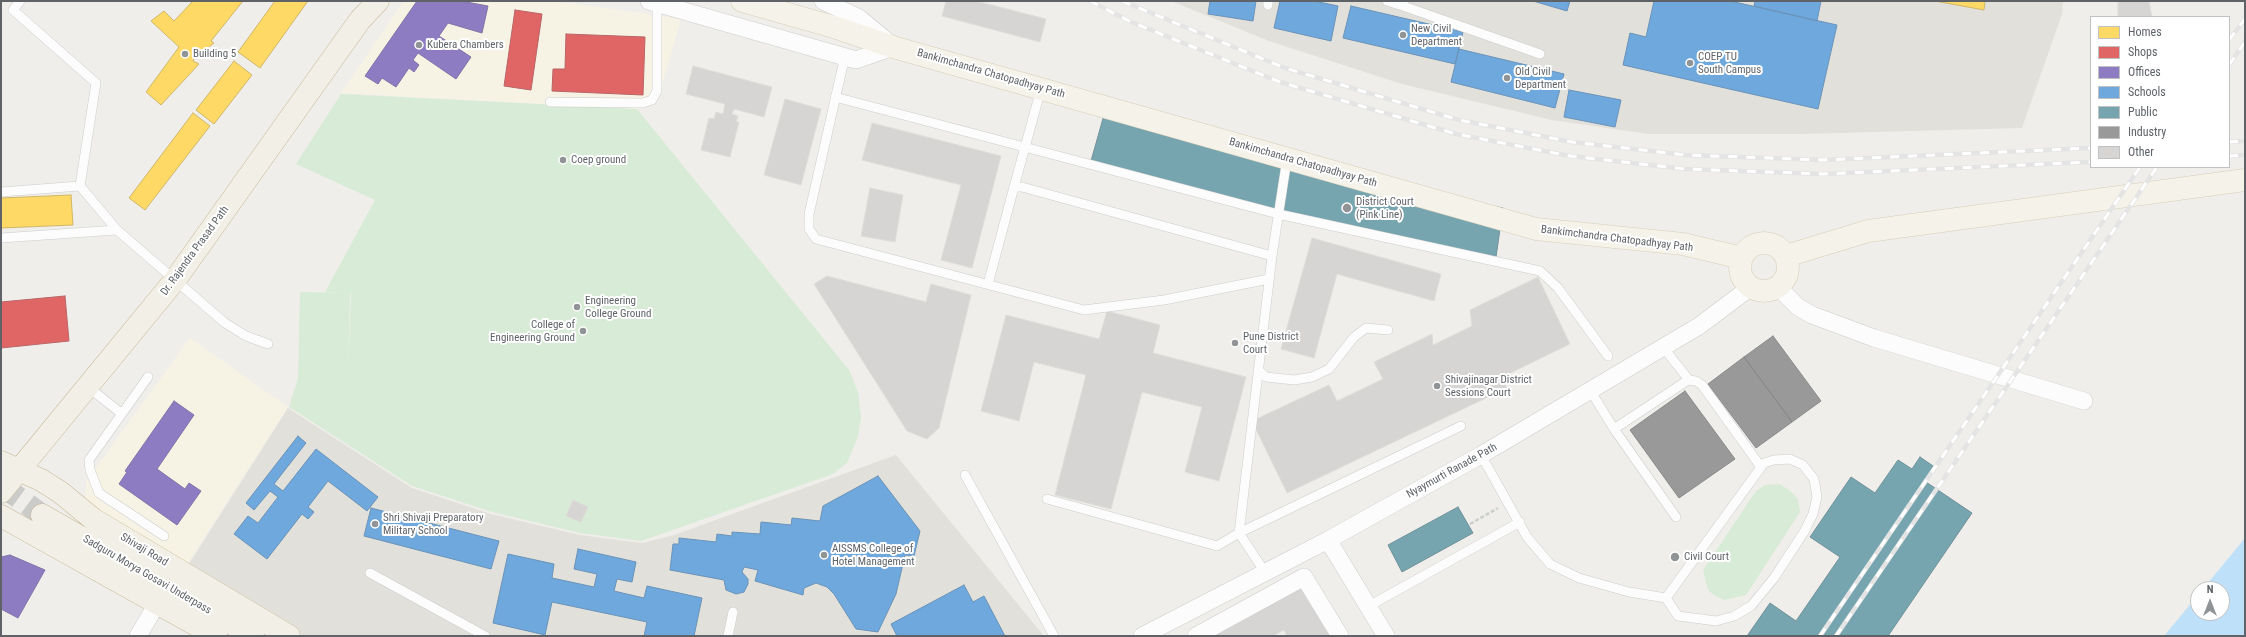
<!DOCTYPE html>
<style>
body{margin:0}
#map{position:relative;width:2246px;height:637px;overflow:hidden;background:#efeeea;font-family:"Roboto Condensed",sans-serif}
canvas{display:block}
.frame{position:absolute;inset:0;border:2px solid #5f6368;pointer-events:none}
.legend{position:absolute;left:2090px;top:16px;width:140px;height:152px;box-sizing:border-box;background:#fff;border:1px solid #bfc1c3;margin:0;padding:5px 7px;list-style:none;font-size:12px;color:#5f6368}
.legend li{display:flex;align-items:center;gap:8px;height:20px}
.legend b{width:20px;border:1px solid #bfc1c3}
.north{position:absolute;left:2190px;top:581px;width:40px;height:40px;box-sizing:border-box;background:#fff;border:1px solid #bfc1c3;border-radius:50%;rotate:0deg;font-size:11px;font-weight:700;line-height:16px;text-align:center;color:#5f6368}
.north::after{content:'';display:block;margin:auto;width:14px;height:18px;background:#919496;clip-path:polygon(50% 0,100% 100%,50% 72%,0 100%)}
</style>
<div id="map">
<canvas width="2246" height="637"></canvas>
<div class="frame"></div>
<ul class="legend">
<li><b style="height:11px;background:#ffd966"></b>Homes</li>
<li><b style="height:11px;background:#e06666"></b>Shops</li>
<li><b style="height:11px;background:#8e7cc3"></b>Offices</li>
<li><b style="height:11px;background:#6fa8dc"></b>Schools</li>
<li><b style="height:11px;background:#76a5af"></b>Public</li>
<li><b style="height:11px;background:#999"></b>Industry</li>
<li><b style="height:11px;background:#d6d5d3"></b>Other</li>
</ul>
<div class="north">N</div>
</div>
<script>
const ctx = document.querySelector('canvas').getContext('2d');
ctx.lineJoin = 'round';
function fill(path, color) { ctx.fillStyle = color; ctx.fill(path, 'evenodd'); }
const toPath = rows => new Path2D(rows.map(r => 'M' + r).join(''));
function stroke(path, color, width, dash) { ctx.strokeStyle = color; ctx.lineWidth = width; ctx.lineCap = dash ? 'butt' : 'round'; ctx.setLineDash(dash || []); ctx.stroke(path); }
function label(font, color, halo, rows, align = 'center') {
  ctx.font = font + ' "Roboto Condensed",sans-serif'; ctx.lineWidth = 4; ctx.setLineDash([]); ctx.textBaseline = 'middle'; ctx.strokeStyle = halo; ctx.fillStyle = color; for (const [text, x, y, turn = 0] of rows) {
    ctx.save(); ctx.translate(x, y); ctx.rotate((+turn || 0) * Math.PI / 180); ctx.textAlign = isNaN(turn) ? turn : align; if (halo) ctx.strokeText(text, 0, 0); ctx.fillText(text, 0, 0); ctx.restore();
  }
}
const commercial = toPath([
 [404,1,556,1,681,19,658,99,637,109,341,93],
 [190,338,288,407,186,566,87,506,85,493,87,480]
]);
const education = toPath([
 [1171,1,2063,1,2062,14,2022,128,1801,134,1649,134,1552,120,1402,84,1269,41],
 [288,408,412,488,491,514,580,535,642,543,674,535,896,455,1044,636,303,636,277,616,187,567]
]);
const green = toPath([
 [341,94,637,109,849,370,858,392,861,417,858,436,847,463,833,474,641,541,580,533,492,512,412,486,289,407,298,378,300,292,350,293,348,374,351,293,325,292,375,200,296,164],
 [1780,484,1790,491,1798,499,1800,512,1746,595,1725,600,1715,596,1708,590,1703,570,1756,491,1765,485]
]);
const water = toPath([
 [2245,538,2245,636,2164,636,2198,595,2198,613,2222,613,2222,589,2203,589]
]);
const homes = toPath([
 [193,1,243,1,211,41,214,43,199,55,196,53,193,61,199,64,161,105,146,92,179,47,151,21,164,11,174,21,193,1],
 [275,1,308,1,260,68,238,52,275,1],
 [1935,1,1985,1,1984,10,1935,1],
 [234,61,252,75,214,124,196,110,234,61],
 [193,113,210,126,145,210,129,198,193,113],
 [71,195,73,225,1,228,1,198,71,195]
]);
const shops = toPath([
 [515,10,542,14,531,90,504,86,515,10],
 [566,34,645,37,643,95,552,91,553,69,565,69,566,34],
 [65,296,69,341,1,348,1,302,65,296]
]);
const offices = toPath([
 [417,1,461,1,488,6,482,33,448,23,439,36,471,57,456,79,418,53,413,60,419,65,414,72,409,68,396,87,382,78,378,84,365,76,417,1],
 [174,401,194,415,157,469,185,489,189,483,201,491,177,525,119,484,127,472,125,471,174,401],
 [10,555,45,570,18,618,1,609,1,557,10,555]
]);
const schools = toPath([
 [1210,1,1256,1,1253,21,1208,14,1210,1],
 [1280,1,1314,1,1338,6,1331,41,1274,28,1280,1],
 [1533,1,1570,1,1567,11,1533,1],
 [1654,1,1730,1,1837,25,1818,109,1623,65,1630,33,1646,37,1654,1],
 [1755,1,1821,1,1817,21,1754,6,1755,1],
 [1351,6,1463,32,1455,64,1343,38,1351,6],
 [1459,49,1564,74,1555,108,1451,82,1459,49],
 [1569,90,1621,100,1615,127,1564,117,1569,90],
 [298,436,306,443,274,484,283,491,316,449,378,497,367,511,328,481,308,507,314,512,308,519,302,514,267,559,234,534,248,516,258,523,278,497,270,491,254,510,246,503,298,436],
 [878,476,920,531,914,556,905,555,896,594,878,632,856,629,834,594,827,587,816,583,804,588,803,595,755,581,758,570,744,567,742,572,748,579,748,584,744,592,736,594,726,590,724,580,670,570,673,544,679,544,679,538,716,542,717,534,732,536,732,532,760,534,761,522,791,525,792,518,820,521,823,506,878,476],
 [371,508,499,541,491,569,364,536,371,508],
 [578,549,636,562,632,582,617,579,614,591,644,598,647,586,702,598,694,636,644,636,647,622,552,602,545,635,493,623,508,554,554,564,552,578,594,587,597,574,574,569,578,549],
 [964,585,973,602,984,596,1005,636,897,636,891,624,964,585]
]);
const public = toPath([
 [1104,115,1310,174,1503,208,1496,257,1299,216,1091,161,1104,115],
 [1920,457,1936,468,1926,482,1972,513,1888,636,1747,636,1770,603,1796,621,1840,557,1810,537,1851,477,1875,493,1898,460,1912,469,1920,457],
 [1458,507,1473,533,1402,572,1388,545,1458,507]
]);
const industry = toPath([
 [1773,336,1821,401,1792,422,1744,357,1773,336],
 [1744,357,1792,422,1756,448,1708,384,1744,357],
 [1685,391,1735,459,1679,498,1630,430,1685,391]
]);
const building = toPath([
 [946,1,976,1,1046,19,1040,42,942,16,946,1],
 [2118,1,2149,1,2152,17,2118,17,2118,1],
 [693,66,772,87,764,117,734,109,732,114,738,116,736,122,739,122,730,157,701,150,709,118,714,119,716,112,723,114,725,104,686,94,693,66],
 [785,99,821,109,801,185,764,175,785,99],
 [872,123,1001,156,972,268,941,260,961,185,862,160,872,123],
 [870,188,903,195,895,242,861,236,870,188],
 [1312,238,1441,274,1434,301,1337,274,1314,358,1281,349,1312,238],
 [827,276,926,302,931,284,971,295,939,428,927,439,907,431,814,284,827,276],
 [1538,277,1570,344,1502,377,1507,388,1287,493,1252,421,1329,385,1337,401,1383,379,1374,362,1432,334,1433,345,1472,326,1470,310,1538,277],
 [1107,311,1160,325,1153,353,1246,377,1219,481,1185,472,1202,407,1142,392,1111,509,1055,495,1086,375,1034,362,1019,421,981,411,1006,315,1099,339,1107,311],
 [573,500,588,507,581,522,566,516,573,500],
 [1303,583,1333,636,1287,636,1284,630,1273,636,1204,636,1303,583]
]);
const trunkTunnel = toPath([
 [1,485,42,515]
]);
const path = toPath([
 [1470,524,1498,508]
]);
const service = toPath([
 [20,1,13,10,96,83,80,186,117,230,225,323,246,336,268,344],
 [1387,1,1403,6],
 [1404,1,1403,6,1540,54],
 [1268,5,1268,1],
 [845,56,809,214,809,229,816,239,1084,310,1164,300,1269,279],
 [835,97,1278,214,1540,271,1558,288,1608,356],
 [550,102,643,103,652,100,657,91,657,3],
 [1014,187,1041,89],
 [1,192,80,186],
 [1,238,117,230],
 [988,284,1014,187,1022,187,1272,256],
 [1663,347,1689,380],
 [1258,370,1266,377,1294,380,1312,377,1329,369,1354,337,1366,328,1388,330],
 [148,377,89,460,90,470,99,493,164,536],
 [88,387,121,413],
 [1590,390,1614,429,1676,517],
 [1614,429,1688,380,1696,381,1702,385,1761,467],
 [1481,455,1527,537,1550,564,1579,578,1629,592,1666,598,1678,616,1716,621,1734,616,1751,606,1774,578,1804,532,1813,514,1817,497,1814,479,1803,465,1790,459,1774,460,1764,463,1666,598],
 [965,475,1054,636],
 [1047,499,1217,546,1239,533,1461,426],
 [1265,572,1239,533,1272,256,1287,159],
 [370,573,485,636],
 [1369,606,1520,522],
 [728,636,733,612]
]);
const minor = toPath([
 [649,1,856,60,893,47],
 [823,1,859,18,889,43],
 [1778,287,1798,307,1812,315,1874,338,2084,401],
 [1328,540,1386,636],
 [138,636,158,602],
 [1142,636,1328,540,1481,455,1699,326,1751,287],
 [1196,636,1304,577,1340,636]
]);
const primary = toPath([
 [742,1,834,27,893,47,1536,229,1683,244,1742,258],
 '1740 267a24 24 0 1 1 48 0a24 24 0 1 1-48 0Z',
 [1786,256,1868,231,2245,180]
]);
const trunk = toPath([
 [1,462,41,480,60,492,93,519,289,636],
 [1,492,175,280,360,20,378,1],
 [42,515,253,636],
 [1,516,216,636]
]);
const rail = toPath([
 [1090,1,1131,22,1280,82,1456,134,1570,156,1685,169,1823,174,2091,162],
 [1122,1,1285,68,1459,120,1572,142,1686,155,1823,160,2091,148],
 [2229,40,2245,19],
 [2229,65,2245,42],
 [2229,142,2245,141],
 [2229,156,2245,155],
 [1820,636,2140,167],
 [1836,636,2157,167]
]);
const markers = [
 [1403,35,4,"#919496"],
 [419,45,4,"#919496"],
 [185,54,4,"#919496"],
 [1690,63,4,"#919496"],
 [1507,78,4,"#919496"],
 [563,160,4,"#919496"],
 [1347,208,5,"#919496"],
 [577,307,4,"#919496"],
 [583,331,4,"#919496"],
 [1235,343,4,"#919496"],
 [1437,386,4,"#919496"],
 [375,524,4,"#919496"],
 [824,555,4,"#919496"],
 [1675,557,5,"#919496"]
];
const poiNames = [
 ["New Civil",1411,29],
 ["Department",1411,42],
 ["Kubera Chambers",427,45],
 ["Building 5",193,54],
 ["COEP TU",1698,57],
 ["South Campus",1698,70],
 ["Old Civil",1515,72],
 ["Department",1515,85],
 ["Coep ground",571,160],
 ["District Court",1356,202],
 ["(Pink Line)",1356,215],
 ["Engineering",585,301],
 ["College Ground",585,314],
 ["College of",575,325,"right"],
 ["Engineering Ground",575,338,"right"],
 ["Pune District",1243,337],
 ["Court",1243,350],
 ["Shivajinagar District",1445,380],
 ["Sessions Court",1445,393],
 ["Shri Shivaji Preparatory",383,518],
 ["Military School",383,531],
 ["AISSMS College of",832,549],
 ["Hotel Management",832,562],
 ["Civil Court",1684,557]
];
const streetNames = [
 ["Bankimchandra Chatopadhyay Path",991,74,16],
 ["Bankimchandra Chatopadhyay Path",1303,163,16],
 ["Bankimchandra Chatopadhyay Path",1617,239,7],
 ["Dr. Rajendra Prasad Path",195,251,-54],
 ["Nyaymurti Ranade Path",1452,471,-29],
 ["Shivaji Road",144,550,31],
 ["Sadguru Morya Gosavi Underpass",147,575,30]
];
fill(commercial, '#f7f3e4');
fill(education, '#e2e0da');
fill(green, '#d8ebd6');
fill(water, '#bfe0f9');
fill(homes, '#ffd966');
stroke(homes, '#cfb667', 1);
fill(shops, '#e06666');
stroke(shops, '#b96567', 1);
fill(offices, '#8e7cc3');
stroke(offices, '#8074a8', 1);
fill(schools, '#6fa8dc');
stroke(schools, '#6a93b9', 1);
fill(public, '#76a5af');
stroke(public, '#6f919a', 1);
fill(industry, '#999');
stroke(industry, '#88898a', 1);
fill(building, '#d6d5d3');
stroke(building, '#deddd9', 1);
stroke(trunkTunnel, '#cbcbca', 22, [22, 11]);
stroke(service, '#cbcccc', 10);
stroke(minor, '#cbcccc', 18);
stroke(primary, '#d7ceb8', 23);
stroke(trunk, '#c8b996', 23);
stroke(path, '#cacfcc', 2.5, [4, 2]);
stroke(service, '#fdfcfc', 9);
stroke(minor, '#fdfcfc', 17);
stroke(primary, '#f4f2e9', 22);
stroke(trunk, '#f2f0e6', 22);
stroke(rail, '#e4e4e4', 4.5);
stroke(rail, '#fff', 3, [9]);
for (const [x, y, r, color] of markers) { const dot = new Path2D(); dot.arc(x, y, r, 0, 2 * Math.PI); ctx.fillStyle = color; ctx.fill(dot); stroke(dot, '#fff', 1.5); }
label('11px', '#5f6368', '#fff', poiNames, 'left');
label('11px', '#5f6368', '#fff', streetNames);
</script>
